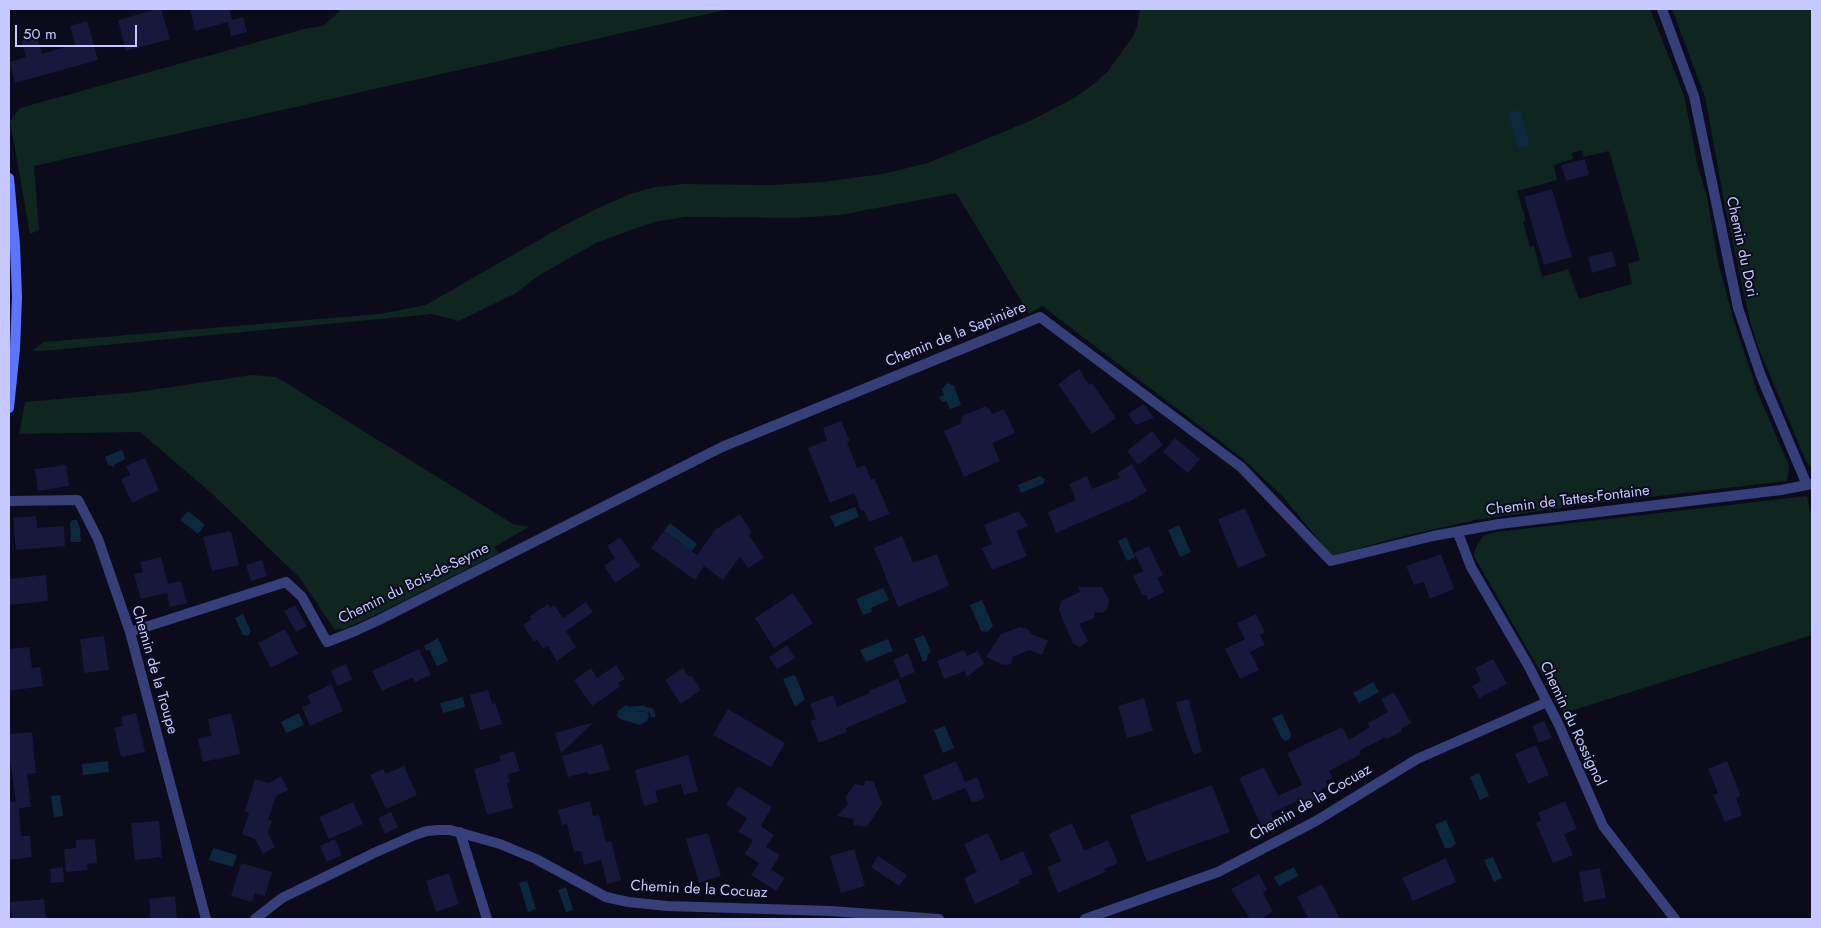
<!DOCTYPE html>
<meta charset="utf-8">
<style>
body{margin:0}
#map{position:relative;width:1821px;height:928px;overflow:hidden;background:#0b0b1b;font-family:Jost,sans-serif}
canvas{display:block}
.frame{position:absolute;inset:0;border:10px solid #c5c9ff;pointer-events:none}
.scale{position:absolute;left:15px;top:25px;width:122px;height:22px;box-sizing:border-box;border:2px solid #c5c9ff;border-top:0;padding-left:6px;font-size:15px;line-height:18px;white-space:nowrap;color:#c5c9ff;-webkit-text-stroke:4px #0b0b1b;paint-order:stroke}
</style>
<div id="map">
<canvas width="1821" height="928"></canvas>
<div class="frame"></div>
<div class="scale">50 m</div>
</div>
<script>
const ctx = document.querySelector('canvas').getContext('2d');
ctx.lineJoin = 'round';
function fill(path, color) { ctx.fillStyle = color; ctx.fill(path, 'evenodd'); }
const toPath = rows => new Path2D(rows.map(r => 'M' + r).join(''));
function stroke(path, color, width, dash) { ctx.strokeStyle = color; ctx.lineWidth = width; ctx.lineCap = dash ? 'butt' : 'round'; ctx.setLineDash(dash || []); ctx.stroke(path); }
function label(font, color, halo, rows, align = 'center') {
  ctx.font = font + ' Jost,sans-serif'; ctx.lineWidth = 4; ctx.setLineDash([]); ctx.textBaseline = 'middle'; ctx.strokeStyle = halo; ctx.fillStyle = color; for (const [text, x, y, turn = 0] of rows) {
    ctx.save(); ctx.translate(x, y); ctx.rotate((+turn || 0) * Math.PI / 180); ctx.textAlign = isNaN(turn) ? turn : align; if (halo) ctx.strokeText(text, 0, 0); ctx.fillText(text, 0, 0); ctx.restore();
  }
}
const green = toPath([
 [342,9,729,9,34,166,39,230,30,234,10,121,20,108,308,28,323,26],
 [1140,9,1650,9,1684,95,1698,167,1707,197,1718,262,1733,318,1757,391,1789,466,1787,481,1590,504,1475,520,1400,537,1332,556,1285,499,1242,458,1042,306,1029,314,956,193,840,215,795,218,685,217,655,222,628,231,596,243,538,276,516,293,459,321,432,314,412,316,53,350,32,351,44,342,379,314,426,305,563,226,598,208,630,194,655,187,684,184,772,185,823,182,882,174,928,163,1032,120,1074,98,1090,87,1108,71,1133,36,1137,27],
 [1582,150,1583,157,1609,151,1640,260,1628,264,1632,284,1579,299,1568,269,1542,277,1534,246,1530,247,1523,222,1526,221,1517,191,1557,180,1554,165,1573,159,1572,153],
 [1672,9,1812,9,1812,468,1806,461,1758,347,1750,321,1726,211,1705,97],
 [252,375,276,377,283,381,513,524,529,527,494,547,499,553,378,614,344,629,334,629,300,578,209,491,140,432,19,434,25,402,137,392],
 [1807,496,1812,519,1812,635,1564,713,1474,556,1475,549,1483,536,1495,532]
]);
const water = toPath([
 [1520,110,1530,145,1518,149,1508,113],
 [947,383,954,386,961,405,950,409,946,401,942,402,939,397,944,395,942,389],
 [121,450,123,452,125,459,115,464,114,467,108,465,105,457],
 [1040,476,1045,479,1043,484,1021,493,1018,485],
 [855,507,859,517,835,527,830,516],
 [188,511,205,525,198,534,180,520],
 [72,520,77,520,80,528,81,542,71,542,70,523],
 [670,523,697,544,690,554,680,542,664,531],
 [1179,525,1191,552,1180,557,1168,530],
 [1126,537,1135,557,1127,561,1118,541],
 [883,588,889,600,871,608,872,612,863,615,856,599],
 [982,600,993,626,987,632,981,631,970,605],
 [243,614,251,631,248,636,243,635,235,618],
 [924,635,931,652,928,654,927,660,923,662,914,639],
 [438,638,448,661,437,666,429,650,426,651,424,646],
 [888,639,893,651,866,662,860,650],
 [795,675,805,699,795,707,783,679],
 [1373,682,1379,692,1359,703,1353,693],
 [463,697,465,707,443,713,440,703],
 [626,705,635,711,647,712,649,716,647,721,640,725,620,719,617,716,618,711],
 [299,713,304,725,286,733,281,722],
 [1282,714,1291,734,1290,739,1286,741,1282,739,1272,718],
 [945,726,954,748,943,753,934,730],
 [108,761,109,772,83,775,82,764],
 [1479,773,1489,796,1480,800,1470,777],
 [60,795,63,816,54,817,51,796],
 [1446,820,1456,843,1451,848,1445,848,1435,825],
 [213,848,237,855,233,867,209,860],
 [1493,857,1502,878,1494,882,1484,860],
 [1294,867,1298,876,1279,886,1274,877],
 [527,881,536,909,528,912,519,883],
 [566,887,573,910,566,912,558,890]
]);
const stream = toPath([
 [630,709,644,708,646,710,651,710,653,715]
]);
const building = toPath([
 [157,9,161,9,170,39,126,51,118,20],
 [190,9,229,9,232,20,243,17,247,32,231,36,228,22,195,31],
 [87,21,98,60,15,83,10,62,26,57,21,41,37,36,42,54,75,44,70,26],
 [1585,159,1589,175,1566,181,1561,165],
 [1552,189,1572,257,1544,265,1524,197],
 [1612,251,1616,266,1592,273,1588,257],
 [1079,369,1089,385,1092,383,1116,418,1092,434,1058,384],
 [1144,404,1154,418,1136,425,1128,414],
 [986,406,987,409,989,408,992,414,1004,409,1015,433,992,443,1000,461,964,477,944,431,962,423,961,420,963,419,962,416],
 [841,421,850,441,847,442,857,468,865,465,871,480,874,478,890,514,869,522,864,510,861,511,854,493,830,503,808,448,827,440,823,428],
 [1152,431,1163,445,1138,465,1127,451],
 [1175,438,1200,459,1188,473,1163,452],
 [145,458,159,490,132,503,121,479,130,475,126,466],
 [1132,464,1147,491,1132,500,1056,533,1048,512,1076,500,1069,484,1087,476,1092,489,1119,478,1117,473],
 [66,465,69,486,38,491,35,469],
 [1245,508,1266,556,1238,568,1218,519],
 [1019,511,1028,526,1016,531,1027,556,992,570,982,548,992,544,984,525],
 [740,514,752,533,749,535,764,558,748,568,740,556,723,580,704,566,695,580,651,548,664,531,697,555,715,530],
 [36,516,37,528,64,526,65,546,16,550,13,518],
 [231,531,239,565,212,571,203,537],
 [902,536,913,563,937,554,949,586,898,607,874,548],
 [620,537,640,566,615,583,604,566,615,558,607,546],
 [1149,546,1163,575,1157,578,1164,592,1148,600,1146,595,1143,596,1133,576,1143,571,1134,553],
 [1441,554,1454,589,1430,599,1424,582,1414,585,1406,566],
 [161,557,168,584,181,581,187,603,170,607,167,593,141,599,134,574,143,572,140,562],
 [262,560,267,576,251,581,246,565],
 [46,575,48,601,9,605,9,579],
 [1078,587,1102,587,1109,600,1108,607,1103,613,1095,612,1094,618,1079,624,1088,641,1080,647,1073,644,1059,610,1061,601,1080,592],
 [793,593,813,623,774,648,755,618],
 [586,602,593,612,566,631,576,647,557,661,548,646,543,649,537,640,534,642,523,625,532,619,530,616,548,604,550,608,554,605,563,618],
 [295,605,307,626,296,632,284,611],
 [1256,614,1265,632,1260,635,1265,645,1250,652,1259,670,1240,679,1225,649,1245,639,1237,623],
 [1020,627,1028,629,1031,634,1048,640,1042,655,1029,650,1013,657,1011,664,1004,665,986,657,1001,634],
 [285,629,298,654,271,668,258,643],
 [104,636,109,670,84,673,80,639],
 [787,645,795,658,777,669,769,657],
 [29,647,32,668,40,667,43,686,9,691,9,649],
 [419,649,431,675,415,682,413,677,382,691,372,671],
 [964,650,967,656,978,651,984,664,967,677,965,671,944,679,937,661],
 [908,653,915,672,901,678,893,660],
 [1493,659,1507,684,1479,698,1472,686,1481,681,1475,668],
 [346,664,352,680,337,686,331,670],
 [616,665,625,679,618,683,621,686,592,706,574,680,591,668,597,678],
 [683,668,689,677,691,675,701,690,681,704,665,680],
 [898,679,907,702,846,728,847,732,819,743,810,721,816,719,810,704,833,695,837,707,870,693,869,691],
 [331,684,343,711,310,726,302,707,311,703,307,696],
 [488,690,492,704,495,703,502,724,480,730,470,695],
 [1394,692,1411,723,1401,729,1402,731,1387,739,1386,737,1359,751,1361,754,1329,771,1333,778,1326,781,1328,786,1321,789,1325,797,1305,806,1302,799,1271,813,1276,825,1264,831,1239,778,1264,767,1278,796,1302,785,1287,753,1342,727,1349,740,1370,727,1368,723,1388,712,1381,699],
 [1144,698,1153,731,1127,738,1118,706],
 [1189,699,1202,752,1194,755,1183,726,1176,702],
 [728,709,785,743,771,767,713,735],
 [136,713,145,752,121,757,114,728,123,726,121,717],
 [231,713,240,754,203,762,198,739,211,736,208,719],
 [1544,721,1552,738,1539,743,1532,726],
 [594,722,561,753,555,733],
 [32,732,36,773,27,774,31,807,19,808,21,836,30,836,32,857,9,860,9,802,16,802,9,754,9,734],
 [602,744,610,770,588,775,587,772,568,777,562,756],
 [1536,745,1549,775,1528,784,1515,754],
 [514,751,520,771,508,774,510,782,507,784,513,808,487,815,474,769,501,761,499,756],
 [688,755,698,791,684,795,681,784,655,791,658,802,644,806,635,770],
 [956,761,965,782,977,777,985,798,972,803,965,788,933,801,923,775],
 [1727,761,1741,796,1736,798,1742,815,1725,822,1713,795,1718,793,1708,769],
 [404,766,417,795,386,809,370,775,383,769,386,774],
 [281,776,288,790,276,796,268,820,272,821,268,833,275,847,263,854,255,839,242,834,249,813,245,811,255,779,269,783],
 [866,780,874,782,882,804,867,827,854,825,853,819,837,816,848,804,845,797,855,784,863,786],
 [1212,785,1230,832,1147,862,1130,815],
 [738,786,772,807,761,826,774,835,766,847,780,855,771,870,785,878,776,891,751,875,759,863,745,854,753,840,738,832,747,818,726,805],
 [590,801,593,816,599,815,606,842,611,841,621,880,607,884,601,860,584,865,581,851,574,852,567,824,562,825,558,810],
 [1565,801,1577,829,1564,834,1573,855,1553,863,1536,823,1541,820,1538,813],
 [353,802,363,824,329,839,319,817],
 [391,812,398,827,385,834,378,818],
 [159,821,162,857,135,860,131,823],
 [1072,823,1084,851,1108,840,1118,863,1104,869,1105,872,1058,893,1047,867,1061,861,1049,834],
 [708,833,721,876,699,883,686,839],
 [988,833,1001,861,1023,851,1033,874,1019,880,1020,883,975,904,964,878,977,872,964,844],
 [95,839,97,863,87,864,88,870,66,872,64,849,76,848,76,840],
 [335,839,342,855,327,862,320,846],
 [854,849,865,886,841,893,830,856],
 [878,856,907,875,899,886,871,867],
 [1446,858,1456,882,1413,901,1402,878],
 [241,863,272,872,265,896,255,893,252,902,231,896],
 [63,867,64,882,51,883,50,869],
 [1600,868,1606,898,1584,902,1579,872],
 [449,873,459,904,436,912,426,881],
 [1259,874,1267,890,1263,893,1273,912,1261,919,1250,919,1231,889],
 [1322,884,1340,919,1309,919,1297,897],
 [175,896,177,919,151,919,149,899],
 [44,899,46,919,12,919,10,902]
]);
const street = toPath([
 [1662,9,1694,96,1738,308,1761,376,1807,485],
 [9,501,78,500,98,539,130,632,206,919],
 [1458,533,1471,567,1528,665,1558,723,1603,826,1675,919],
 [130,632,286,582,302,597,327,642,355,631,379,620,722,447,1040,317,1241,467,1331,561,1433,536,1499,524,1781,490,1812,484],
 [460,832,487,919],
 [255,919,282,898,374,853,415,835,427,831,438,830,450,830,500,844,536,859,606,897,628,902,667,906,831,911,939,919],
 [1085,919,1218,872,1316,821,1417,759,1547,702]
]);
const secondary = toPath([
 [9,178,15,245,17,297,15,349,9,408]
]);
const streetNames = [
 ["Chemin du Dori",1741,247,78],
 ["Chemin de la Sapinière",956,335,-22],
 ["Chemin de Tattes-Fontaine",1568,501,-7],
 ["Chemin du Bois-de-Seyme",414,584,-26],
 ["Chemin de la Troupe",154,670,74],
 ["Chemin du Rossignol",1572,724,65],
 ["Chemin de la Cocuaz",1311,803,-30],
 ["Chemin de la Cocuaz",699,890,3]
];
fill(green, '#0e2520');
fill(water, '#0b283f');
stroke(stream, '#0b283f', 5);
fill(building, '#18173c');
stroke(street, '#363f7a', 10);
stroke(secondary, '#5d75fe', 10);
label('15px', '#c5c9ff', '#0b0b1b', streetNames);
</script>
